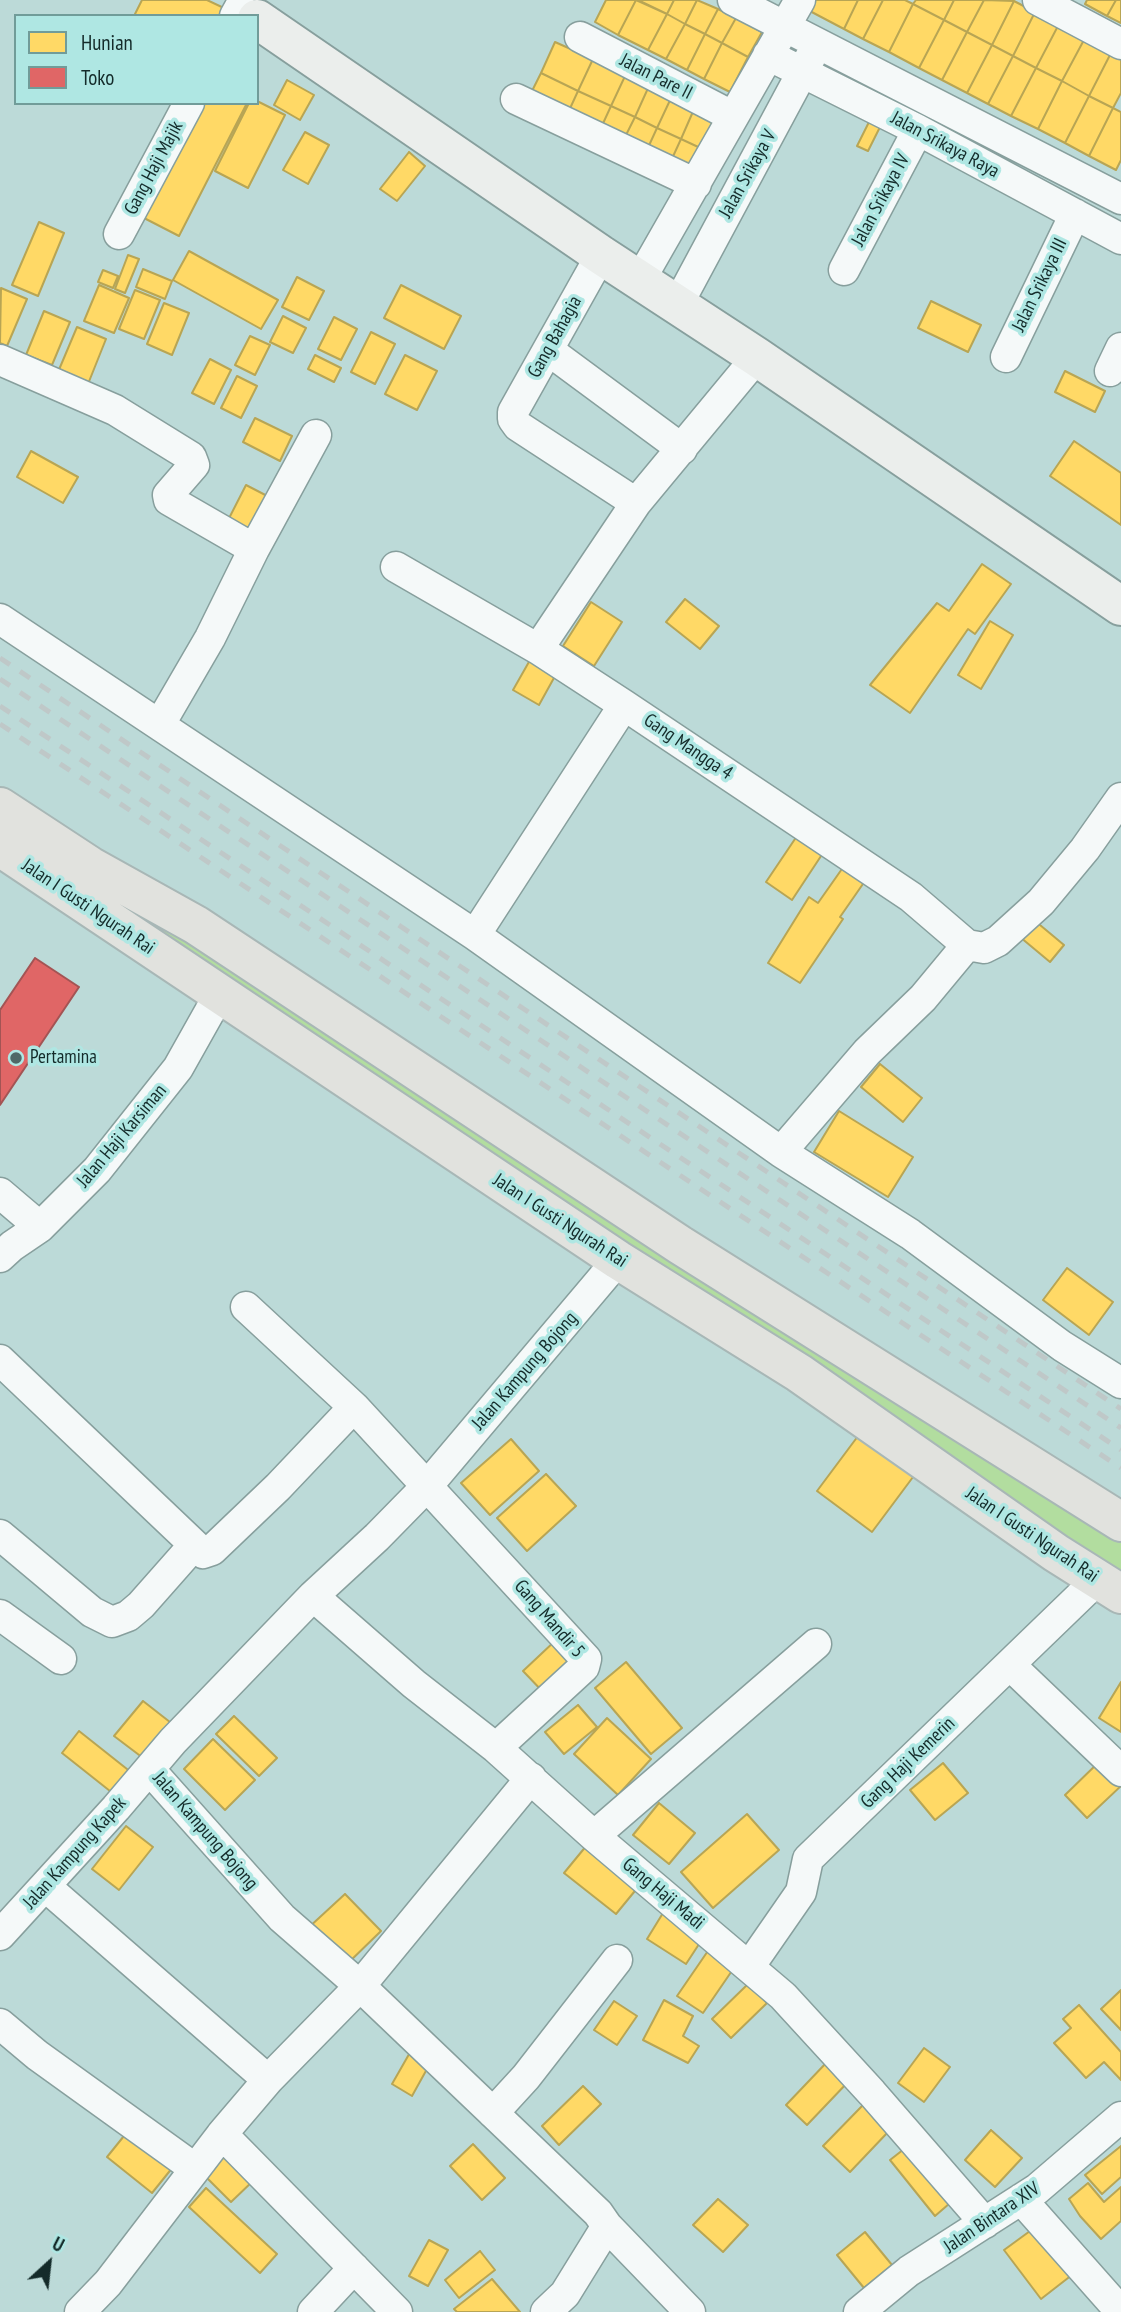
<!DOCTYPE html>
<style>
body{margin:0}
#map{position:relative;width:1121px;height:2312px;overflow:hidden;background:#bcdad8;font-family:"PT Sans Narrow",sans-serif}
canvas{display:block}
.legend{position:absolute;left:14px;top:14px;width:245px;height:91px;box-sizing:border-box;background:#afe7e3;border:2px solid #719c99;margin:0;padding:9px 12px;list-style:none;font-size:21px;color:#142b2a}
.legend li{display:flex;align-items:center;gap:14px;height:35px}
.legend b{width:35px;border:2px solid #719c99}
.north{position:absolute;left:14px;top:2228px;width:70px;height:70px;-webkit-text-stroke:5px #afe7e3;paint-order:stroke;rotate:27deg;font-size:19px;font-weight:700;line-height:28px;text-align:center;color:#142b2a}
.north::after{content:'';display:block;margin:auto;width:24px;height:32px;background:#142b2a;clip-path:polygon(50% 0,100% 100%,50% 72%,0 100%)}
</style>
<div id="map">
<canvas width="1121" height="2312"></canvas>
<ul class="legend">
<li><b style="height:19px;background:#ffd966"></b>Hunian</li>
<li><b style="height:19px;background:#e06666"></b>Toko</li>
</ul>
<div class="north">U</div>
</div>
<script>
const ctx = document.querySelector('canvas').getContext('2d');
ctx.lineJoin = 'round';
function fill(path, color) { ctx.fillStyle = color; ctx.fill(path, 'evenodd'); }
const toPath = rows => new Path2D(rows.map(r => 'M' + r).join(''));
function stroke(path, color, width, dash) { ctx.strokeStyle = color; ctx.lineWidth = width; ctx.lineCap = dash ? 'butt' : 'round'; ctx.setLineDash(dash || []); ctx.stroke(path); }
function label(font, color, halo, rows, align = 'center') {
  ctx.font = font + ' "PT Sans Narrow",sans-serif'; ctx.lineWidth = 7; ctx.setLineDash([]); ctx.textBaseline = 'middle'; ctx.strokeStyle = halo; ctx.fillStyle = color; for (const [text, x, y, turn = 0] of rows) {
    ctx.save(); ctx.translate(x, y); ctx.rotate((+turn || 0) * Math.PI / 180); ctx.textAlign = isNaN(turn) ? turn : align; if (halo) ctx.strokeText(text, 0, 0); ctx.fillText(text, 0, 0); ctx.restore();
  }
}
const green = toPath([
 [90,866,1121,1522,1121,1594,69,895]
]);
const homes = toPath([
 [142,0,207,0,226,9,223,16,134,16,142,0],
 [606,0,636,0,618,35,595,22,606,0],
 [636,0,667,14,648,50,618,35,636,0],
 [638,0,674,0,667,14,638,0],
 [674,0,697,0,685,24,667,14,674,0],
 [697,0,718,9,705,34,685,24,697,0],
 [811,0,858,0,844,29,806,9,811,0],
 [858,0,883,0,863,39,844,29,858,0],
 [883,0,905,0,913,4,889,52,863,39,883,0],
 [916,0,954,0,944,20,913,4,916,0],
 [954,0,984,0,967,32,944,20,954,0],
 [984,0,1014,1,992,45,967,32,984,0],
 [1087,0,1116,0,1107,16,1085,4,1087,0],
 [1116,0,1121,0,1121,23,1107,16,1116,0],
 [1014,1,1035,12,1013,56,992,45,1014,1],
 [913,4,944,20,919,68,889,52,913,4],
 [718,9,736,18,722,43,705,34,718,9],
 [1035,12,1059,24,1036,68,1013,56,1035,12],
 [667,14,685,24,666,59,648,50,667,14],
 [736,18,762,32,748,57,722,43,736,18],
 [944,20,967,32,942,80,919,68,944,20],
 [685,24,705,34,687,70,666,59,685,24],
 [1059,24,1085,38,1062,81,1036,68,1059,24],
 [967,32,992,45,967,93,942,80,967,32],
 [705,34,722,43,704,79,687,70,705,34],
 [1085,38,1112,51,1089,96,1062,81,1085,38],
 [555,42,593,59,578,91,541,73,555,42],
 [722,43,748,57,730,92,704,79,722,43],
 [992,45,1013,56,988,104,967,93,992,45],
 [1112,51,1121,56,1121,93,1113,108,1089,96,1112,51],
 [1013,56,1036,68,1011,116,988,104,1013,56],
 [593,59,626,74,611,106,578,91,593,59],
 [1036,68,1062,81,1038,129,1011,116,1036,68],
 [541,73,578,91,567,115,529,97,541,73],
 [626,74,649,86,635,117,611,106,626,74],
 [287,80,314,95,300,120,274,105,287,80],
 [1062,81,1089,96,1065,143,1038,129,1062,81],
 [649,86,672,96,657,128,635,117,649,86],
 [578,91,611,106,600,130,567,115,578,91],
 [672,96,695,107,681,139,657,128,672,96],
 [1089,96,1113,108,1089,156,1065,143,1089,96],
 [257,101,285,115,248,188,215,171,249,103,257,103,257,101],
 [203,103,247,103,179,236,144,218,203,103],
 [611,106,635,117,623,141,600,130,611,106],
 [695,107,724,120,709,152,681,139,695,107],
 [1113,108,1121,112,1121,160,1116,170,1089,156,1113,108],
 [874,112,885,117,868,151,857,146,874,112],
 [635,117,657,128,646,152,623,141,635,117],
 [657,128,681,139,670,163,646,152,657,128],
 [305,132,329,145,308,184,283,170,305,132],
 [681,139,709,152,698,176,670,163,681,139],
 [409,152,425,166,397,201,380,189,409,152],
 [39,222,64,233,38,296,12,285,39,222],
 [189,251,278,300,261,329,173,280,189,251],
 [128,255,139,259,125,293,115,289,128,255],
 [143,269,172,281,165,299,136,287,143,269],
 [103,270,118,276,113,288,98,282,103,270],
 [297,277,324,291,309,320,282,307,297,277],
 [99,285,129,298,114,333,84,321,99,285],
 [401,285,461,316,444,349,384,318,401,285],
 [1,288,27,299,7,346,0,343,1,288],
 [135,290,160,300,144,339,119,329,135,290],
 [931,301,981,325,968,352,918,328,931,301],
 [164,303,189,313,172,355,147,344,164,303],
 [44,311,70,322,52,365,26,355,44,311],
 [283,316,306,328,293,353,270,342,283,316],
 [334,317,357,329,341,360,318,349,334,317],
 [77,327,106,339,88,384,58,372,77,327],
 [371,332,395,344,375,384,351,372,371,332],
 [250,336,270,345,255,375,235,365,250,336],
 [315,355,341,368,334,382,308,369,315,355],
 [405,355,437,371,417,410,385,394,405,355],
 [210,359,231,370,214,404,192,393,210,359],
 [1065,371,1105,391,1095,412,1055,392,1065,371],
 [237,376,257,386,241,418,221,408,237,376],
 [255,418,292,436,280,461,243,442,255,418],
 [1074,441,1121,473,1121,525,1050,476,1074,441],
 [31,451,78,477,63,503,17,477,31,451],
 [246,485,275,500,252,545,223,530,246,485],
 [982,564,1011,584,975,634,968,629,910,713,870,685,937,603,949,611,982,564],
 [685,599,719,626,700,649,666,622,685,599],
 [591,602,622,622,594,666,563,646,591,602],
 [990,621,1013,635,981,689,958,675,990,621],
 [534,653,560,667,539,705,513,690,534,653],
 [799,833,825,850,792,900,766,882,799,833],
 [844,866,865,881,840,917,843,919,800,983,768,963,809,897,818,903,844,866],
 [1034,920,1064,945,1050,962,1020,937,1034,920],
 [880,1064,922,1098,903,1122,861,1087,880,1064],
 [839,1111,913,1157,888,1197,814,1152,839,1111],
 [1067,1268,1113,1302,1089,1335,1043,1300,1067,1268],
 [864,1428,919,1469,872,1532,817,1491,864,1428],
 [511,1439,539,1471,490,1515,461,1483,511,1439],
 [546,1474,576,1506,527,1551,497,1518,546,1474],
 [556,1640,578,1663,545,1694,523,1671,556,1640],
 [626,1662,682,1728,651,1754,595,1688,626,1662],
 [1121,1682,1121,1732,1099,1718,1121,1682],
 [143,1701,175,1726,147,1761,114,1736,143,1701],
 [578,1705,597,1727,564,1754,545,1732,578,1705],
 [234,1716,277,1758,259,1776,216,1734,234,1716],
 [607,1718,651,1759,618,1795,574,1754,607,1718],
 [79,1731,132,1773,115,1795,62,1753,79,1731],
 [213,1739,255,1780,225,1810,184,1769,213,1739],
 [1101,1760,1121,1781,1121,1786,1087,1818,1065,1795,1101,1760],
 [943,1763,968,1793,935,1820,910,1790,943,1763],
 [659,1803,695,1833,669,1864,633,1835,659,1803],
 [747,1814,779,1850,713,1908,681,1872,747,1814],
 [126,1826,153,1847,119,1890,92,1869,126,1826],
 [587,1845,639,1886,616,1914,564,1873,587,1845],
 [345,1894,381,1931,344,1967,307,1929,345,1894],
 [663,1913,703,1938,686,1964,647,1939,663,1913],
 [712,1945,738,1962,703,2013,677,1996,712,1945],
 [748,1984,767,2003,731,2038,712,2019,748,1984],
 [1121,1990,1121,2030,1101,2009,1121,1990],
 [664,2000,693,2016,683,2036,699,2046,688,2063,643,2040,664,2000],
 [614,2001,637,2016,617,2045,594,2030,614,2001],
 [1079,2005,1121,2052,1121,2080,1104,2062,1086,2078,1054,2043,1071,2028,1063,2019,1079,2005],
 [924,2048,950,2067,924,2102,898,2083,924,2048],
 [412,2049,432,2060,412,2096,392,2084,412,2049],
 [827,2062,848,2082,807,2125,786,2105,827,2062],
 [583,2086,601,2104,559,2145,542,2126,583,2086],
 [863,2105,889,2131,850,2172,823,2146,863,2105],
 [132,2126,177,2162,152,2193,107,2157,132,2126],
 [991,2130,1022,2158,995,2187,965,2160,991,2130],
 [913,2142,957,2197,935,2216,890,2160,913,2142],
 [473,2144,505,2178,482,2200,450,2166,473,2144],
 [1121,2146,1121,2177,1102,2194,1085,2175,1121,2146],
 [227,2152,254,2180,231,2202,204,2175,227,2152],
 [1088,2183,1104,2202,1121,2187,1121,2221,1101,2239,1080,2216,1069,2199,1088,2183],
 [206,2188,277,2254,260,2273,189,2207,206,2188],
 [718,2199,748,2225,723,2252,693,2225,718,2199],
 [1041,2223,1077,2271,1041,2299,1004,2250,1041,2223],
 [865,2232,892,2265,864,2288,837,2255,865,2232],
 [429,2240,448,2250,428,2286,409,2276,429,2240],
 [480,2251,495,2270,459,2298,445,2280,480,2251],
 [492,2279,520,2312,457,2312,454,2309,492,2279]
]);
const shops = toPath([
 [35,958,79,987,0,1105,0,1010,35,958]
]);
const street = toPath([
 [733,0,1121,199],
 [1038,0,1121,44],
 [235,16,240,7],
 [580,37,732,116],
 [768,55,918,130,1121,239],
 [516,99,696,184],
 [119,234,189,103],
 [601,255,513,412,513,419,518,426,636,503],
 [844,270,918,130],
 [640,280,800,0],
 [678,304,811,56],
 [548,350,682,449],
 [1006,357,1075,214],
 [0,360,115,410,191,457,194,465,168,495,169,500,254,549],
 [1110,371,1121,348],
 [396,567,538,649,624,705,911,897,967,945,984,948,998,941,1041,902,1085,849,1121,798],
 [0,619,475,935,781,1152,910,1234,1062,1346,1121,1383],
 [538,649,636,503,757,357],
 [160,724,210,638,254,549,316,435],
 [475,935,624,705],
 [781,1152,867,1052,923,998,967,945],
 [0,1193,40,1227],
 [0,1257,12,1246,40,1227,97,1170,178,1068,219,995],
 [246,1307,354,1407,586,1659,584,1667,496,1748],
 [0,1360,203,1553,212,1550,278,1487,354,1407],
 [0,1535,92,1612,112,1622,128,1616,141,1605,194,1545],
 [313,1596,414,1684,496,1748,594,1836,783,1996,872,2093,985,2223],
 [0,1615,61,1659],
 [1010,1665,1121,1771],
 [150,1770,282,1918,360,1986,598,2213,607,2226,690,2312],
 [594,1836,816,1644],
 [45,1886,268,2080],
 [0,1935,116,1808,173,1741,313,1596,377,1537,428,1485,618,1260],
 [749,1967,801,1892,808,1859,1098,1579],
 [0,2024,37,2055,194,2168],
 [493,2113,526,2077,617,1960],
 [222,2134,397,2312],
 [1021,2199,1121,2312],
 [80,2312,108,2283,222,2134,268,2080,360,1986,531,1778],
 [313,2312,354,2268],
 [546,2312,565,2294,607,2226],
 [859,2312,909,2271,1037,2189,1121,2117]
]);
const secondary = toPath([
 [257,19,601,255,757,357,1121,606]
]);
const primary = toPath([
 [0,807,90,866,196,925,680,1245,1121,1522],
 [0,847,618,1260,799,1373,1056,1553,1121,1594]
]);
const rail = toPath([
 [0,658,1121,1409],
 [0,679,1121,1428],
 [0,706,1121,1450],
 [0,724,1121,1468]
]);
const markers = [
 [16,1058,7,"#4f6867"]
];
const streetNames = [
 ["Jalan Pare II",656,77,27],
 ["Jalan Srikaya Raya",945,145,28],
 ["Gang Haji Majik",154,168,-62],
 ["Jalan Srikaya V",748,174,-61],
 ["Jalan Srikaya IV",881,200,-62],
 ["Jalan Srikaya III",1040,285,-64],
 ["Gang Bahagia",555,337,-61],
 ["Gang Mangga 4",688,747,34],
 ["Jalan I Gusti Ngurah Rai",88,907,34],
 ["Jalan Haji Karsiman",122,1136,-50],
 ["Jalan I Gusti Ngurah Rai",560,1221,33],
 ["Jalan Kampung Bojong",525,1371,-49],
 ["Jalan I Gusti Ngurah Rai",1032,1535,34],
 ["Gang Mandir 5",549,1619,49],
 ["Gang Haji Kemerin",908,1763,-44],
 ["Jalan Kampung Bojong",205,1831,49],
 ["Jalan Kampung Kapek",75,1853,-48],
 ["Gang Haji Madi",663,1894,40],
 ["Jalan Bintara XIV",992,2218,-34]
];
const poiNames = [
 ["Pertamina",30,1058]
];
fill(green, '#b2dd9f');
fill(homes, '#ffd966');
stroke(homes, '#b8a554', 2);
fill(shops, '#e06666');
stroke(shops, '#a35454', 2);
stroke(street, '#879f9d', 33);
stroke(secondary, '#879f9d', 42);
stroke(primary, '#a8b7b6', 42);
stroke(street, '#f5f9f9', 30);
stroke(secondary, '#ebeeec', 38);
stroke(primary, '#e1e2de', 38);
stroke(rail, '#bfc8c8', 5, [12, 12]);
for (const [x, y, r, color] of markers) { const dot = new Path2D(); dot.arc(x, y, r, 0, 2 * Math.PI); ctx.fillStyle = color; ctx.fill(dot); stroke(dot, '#afe7e3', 2.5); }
label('19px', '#142b2a', '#afe7e3', streetNames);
label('19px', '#142b2a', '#afe7e3', poiNames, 'left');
</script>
